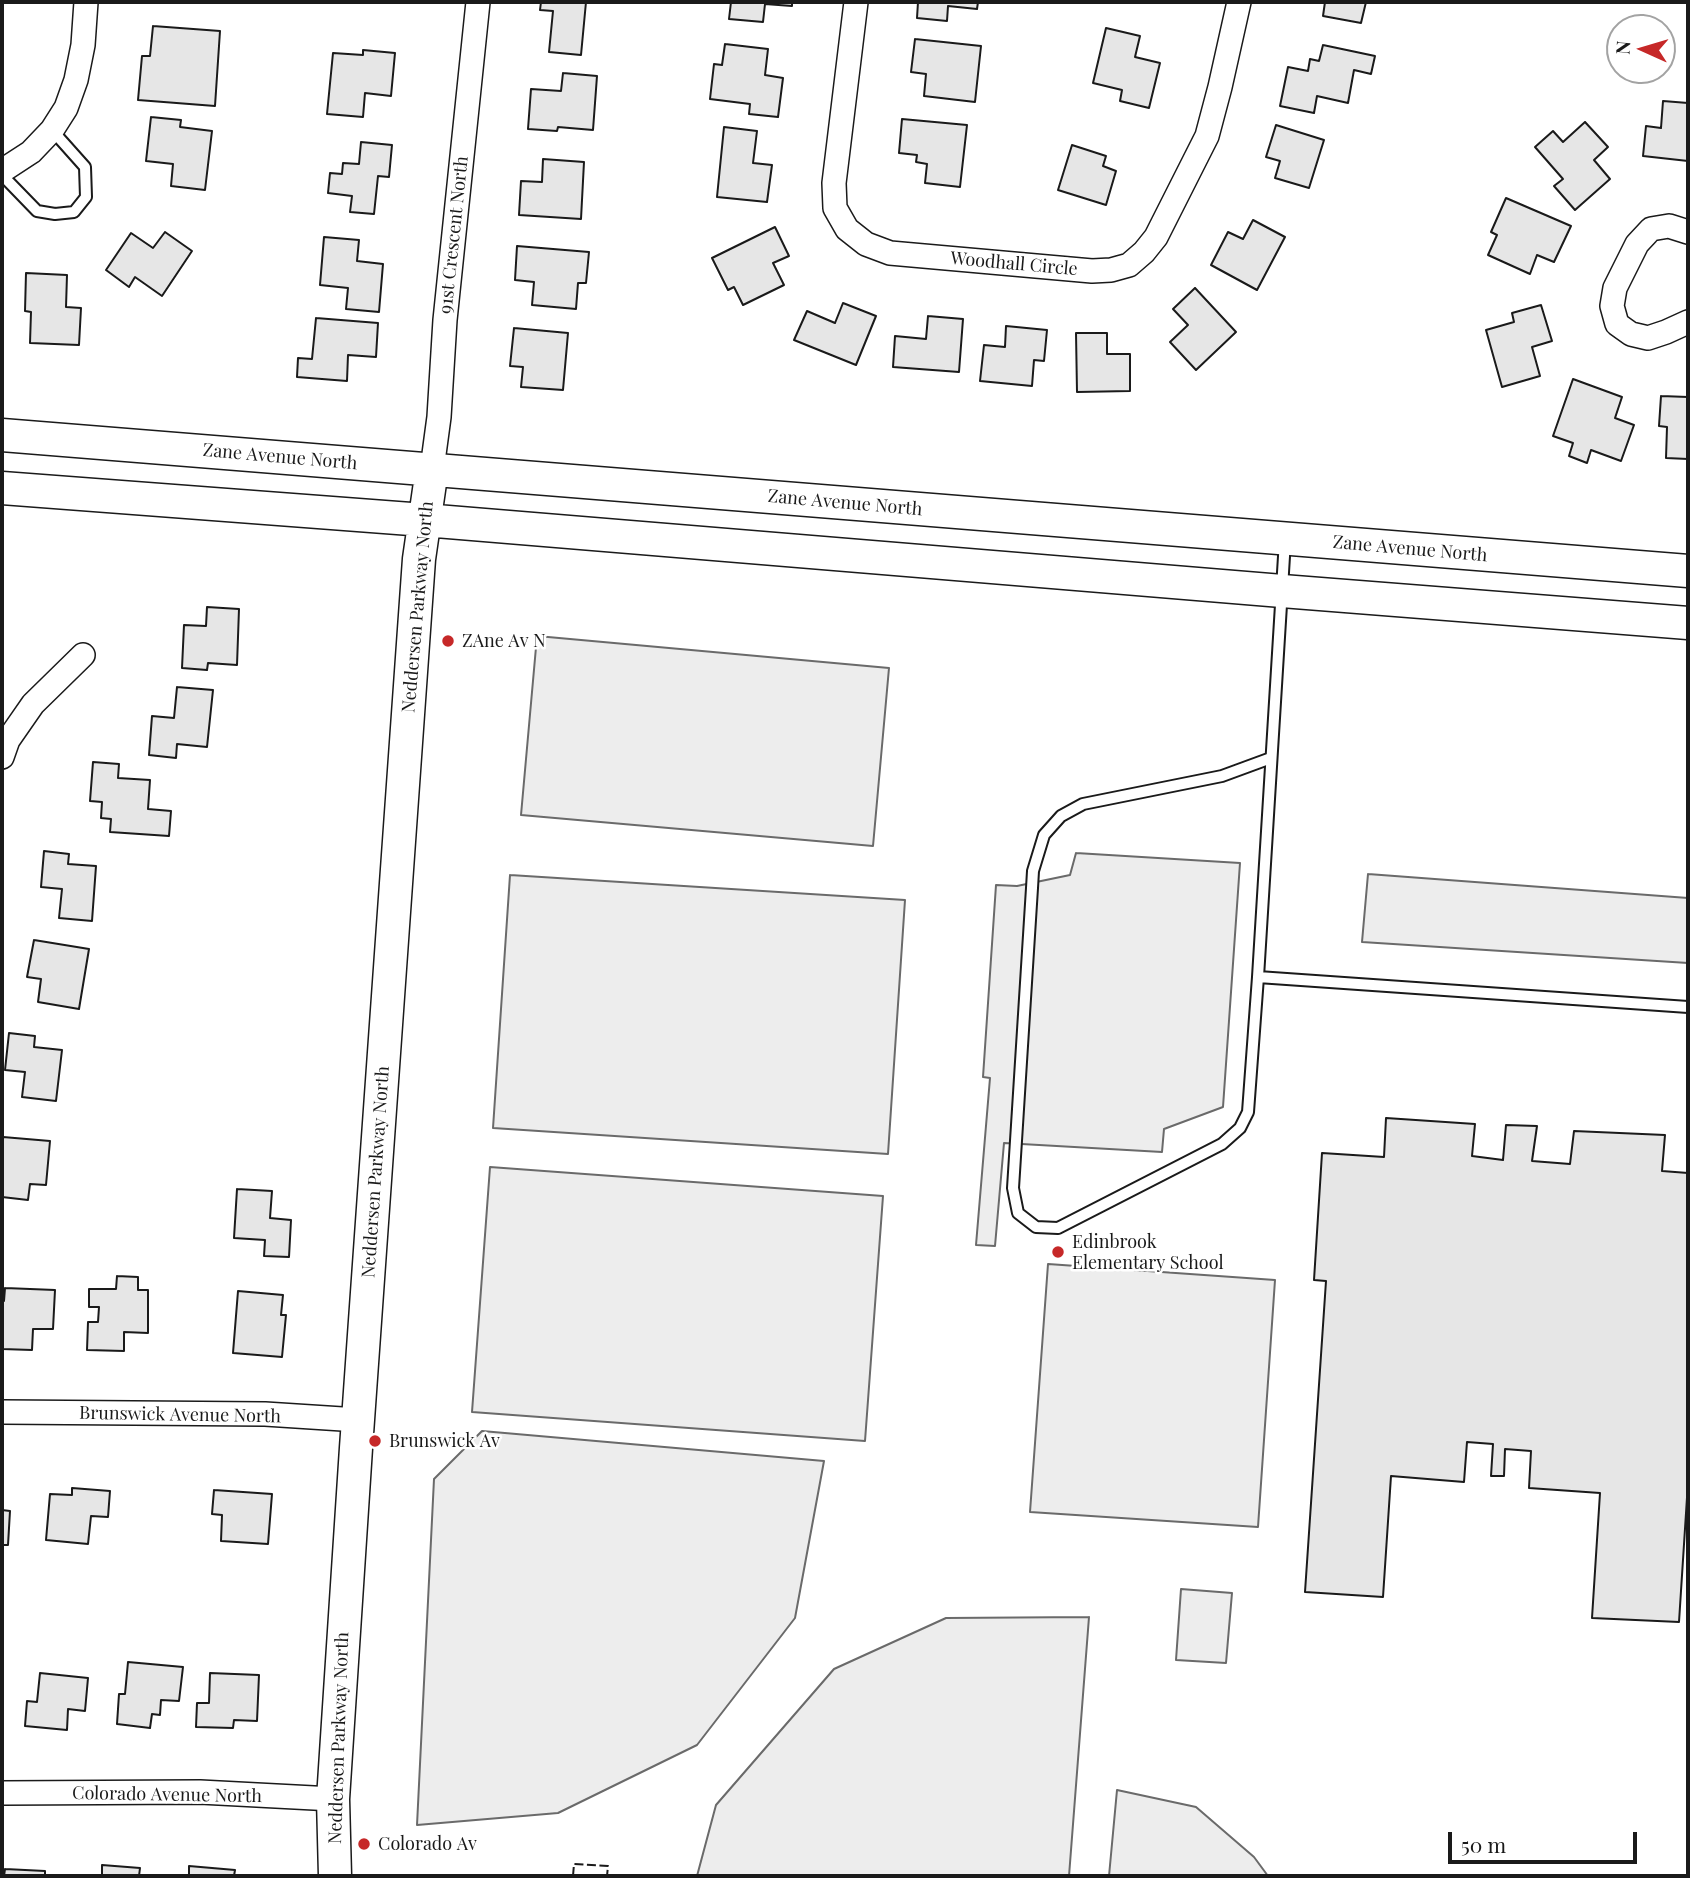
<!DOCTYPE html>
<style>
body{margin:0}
#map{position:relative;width:1690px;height:1878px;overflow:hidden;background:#fff;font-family:"Playfair Display",serif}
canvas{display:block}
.frame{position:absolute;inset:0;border:4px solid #1a1a1a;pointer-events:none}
.north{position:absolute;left:1606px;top:14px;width:70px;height:70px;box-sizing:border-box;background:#fff;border:2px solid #a3a3a3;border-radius:50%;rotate:274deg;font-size:19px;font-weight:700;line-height:28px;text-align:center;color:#1a1a1a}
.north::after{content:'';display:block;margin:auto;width:24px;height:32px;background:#c62828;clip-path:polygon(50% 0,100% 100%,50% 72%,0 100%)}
.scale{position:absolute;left:1448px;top:1832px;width:189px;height:32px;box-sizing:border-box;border:4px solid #1a1a1a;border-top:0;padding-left:9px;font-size:21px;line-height:24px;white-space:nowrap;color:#1a1a1a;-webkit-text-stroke:5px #fff;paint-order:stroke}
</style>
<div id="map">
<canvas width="1690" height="1878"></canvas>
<div class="frame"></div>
<div class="north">N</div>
<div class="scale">50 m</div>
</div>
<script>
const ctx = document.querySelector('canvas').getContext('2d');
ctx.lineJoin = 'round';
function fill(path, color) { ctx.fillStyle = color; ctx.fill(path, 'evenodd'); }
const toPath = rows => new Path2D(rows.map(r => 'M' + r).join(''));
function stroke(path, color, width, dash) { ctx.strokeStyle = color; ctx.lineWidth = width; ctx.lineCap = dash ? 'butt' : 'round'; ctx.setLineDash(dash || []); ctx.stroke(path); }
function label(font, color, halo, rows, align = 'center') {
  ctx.font = font + ' "Playfair Display",serif'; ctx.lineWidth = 5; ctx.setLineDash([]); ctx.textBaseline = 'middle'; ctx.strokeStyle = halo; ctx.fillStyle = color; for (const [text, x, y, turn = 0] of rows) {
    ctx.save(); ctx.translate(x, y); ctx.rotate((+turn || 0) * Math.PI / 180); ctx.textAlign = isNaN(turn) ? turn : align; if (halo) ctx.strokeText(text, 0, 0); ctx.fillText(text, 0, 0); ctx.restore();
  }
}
const built = toPath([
 [537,636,889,668,873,846,521,815,537,636],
 [1076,853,1240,863,1223,1107,1164,1129,1162,1152,1004,1143,995,1246,976,1245,990,1078,983,1077,996,885,1017,886,1070,875,1076,853],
 [1368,874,1688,898,1688,963,1362,942,1368,874],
 [510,875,905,900,888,1154,493,1128,510,875],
 [490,1167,883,1196,865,1441,472,1412,490,1167],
 [1048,1264,1275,1280,1258,1527,1030,1512,1048,1264],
 [482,1431,824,1461,795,1618,697,1745,558,1813,417,1825,434,1479,482,1431],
 [1181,1589,1232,1593,1226,1663,1176,1660,1181,1589],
 [1089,1617,1069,1876,697,1876,716,1805,834,1669,946,1618,1089,1617],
 [1117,1790,1196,1807,1254,1857,1268,1876,1109,1876,1117,1790]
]);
const building = toPath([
 [541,2,586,2,581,55,549,52,553,11,540,10,541,2],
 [731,2,792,2,792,6,765,4,763,22,729,19,731,2],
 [918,2,978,2,977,9,948,6,947,21,917,18,918,2],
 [1325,2,1366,2,1361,23,1323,16,1325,2],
 [153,26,220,31,215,106,138,100,142,56,150,56,153,26],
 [1106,28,1140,36,1135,57,1160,63,1149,108,1120,101,1122,90,1093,83,1106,28],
 [915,39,981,46,975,102,924,96,926,74,911,72,915,39],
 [725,44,768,49,765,75,783,78,778,117,749,114,750,104,710,99,714,64,722,65,725,44],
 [1323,45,1375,56,1371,74,1354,70,1348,103,1317,96,1314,113,1280,106,1288,67,1308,71,1310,59,1319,61,1323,45],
 [363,50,395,53,391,96,365,93,363,117,327,114,333,53,363,55,363,50],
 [563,73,597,76,593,130,558,127,557,131,528,129,531,89,561,91,563,73],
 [1663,101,1688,103,1688,161,1643,156,1646,126,1661,128,1663,101],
 [151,117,181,120,180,127,212,131,205,190,171,186,173,164,146,161,151,117],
 [902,119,967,125,960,187,925,183,927,164,916,162,917,155,899,153,902,119],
 [1585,122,1608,147,1594,160,1610,179,1575,210,1554,186,1563,179,1535,147,1553,131,1563,142,1585,122],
 [1276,125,1324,140,1309,188,1275,178,1280,161,1266,157,1276,125],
 [724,127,757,131,753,163,772,165,767,202,717,197,724,127],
 [361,142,392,145,389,177,378,176,374,214,350,212,352,196,328,193,330,173,342,174,343,163,359,164,361,142],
 [1072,145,1106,156,1103,166,1116,171,1106,205,1058,190,1072,145],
 [543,159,584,162,581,219,519,215,521,181,542,182,543,159],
 [1506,198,1571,226,1554,262,1537,255,1530,274,1488,255,1497,235,1491,232,1506,198],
 [1253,220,1285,237,1257,290,1211,265,1228,232,1243,239,1253,220],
 [775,227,789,256,773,263,784,285,743,305,734,287,728,290,712,258,775,227],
 [165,232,192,251,162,296,135,277,129,287,106,270,131,233,153,248,165,232],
 [324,237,359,240,357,261,383,264,379,312,346,309,348,288,320,285,324,237],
 [517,246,589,252,586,283,578,283,576,309,532,305,534,282,515,280,517,246],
 [26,273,67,275,66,307,81,308,79,345,30,343,31,312,25,311,26,273],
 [1195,288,1236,332,1196,370,1170,342,1188,325,1173,309,1195,288],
 [843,303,876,316,856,365,794,340,807,311,835,323,843,303],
 [1541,305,1552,341,1532,347,1540,376,1502,387,1486,330,1514,322,1512,313,1541,305],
 [928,316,963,319,959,372,893,367,895,336,926,339,928,316],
 [316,318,378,323,376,357,348,355,347,381,297,377,298,358,312,359,316,318],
 [1006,326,1047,330,1044,361,1034,360,1032,386,980,381,984,345,1005,347,1006,326],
 [514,328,568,333,563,390,521,387,523,367,510,366,514,328],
 [1076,333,1107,333,1107,354,1130,354,1130,391,1077,392,1076,333],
 [1573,379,1622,397,1615,418,1634,425,1621,461,1591,450,1587,463,1569,456,1573,443,1553,436,1573,379],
 [1661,396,1688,397,1688,459,1666,458,1667,427,1659,426,1661,396],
 [207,607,239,609,237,665,208,663,207,670,182,668,184,625,206,626,207,607],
 [177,687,213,690,207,747,177,744,176,758,149,755,152,716,174,718,177,687],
 [93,762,119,764,118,778,150,780,148,809,171,811,169,836,110,832,111,819,101,818,102,802,90,801,93,762],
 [44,851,69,854,68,864,96,866,92,921,59,918,62,889,41,887,44,851],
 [34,940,89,949,79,1009,38,1002,41,979,27,977,34,940],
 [9,1033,35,1036,34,1047,62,1050,56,1101,22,1097,25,1072,5,1070,9,1033],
 [1386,1118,1475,1124,1472,1156,1503,1160,1506,1125,1537,1126,1532,1161,1570,1164,1574,1131,1665,1135,1662,1171,1688,1173,1688,1482,1679,1622,1592,1618,1600,1493,1529,1488,1531,1451,1505,1449,1504,1476,1491,1476,1493,1444,1467,1442,1464,1482,1391,1476,1383,1597,1305,1592,1326,1281,1314,1280,1322,1153,1384,1157,1386,1118],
 [3,1137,50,1141,46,1185,30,1184,28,1200,2,1197,3,1137],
 [237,1189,272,1191,270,1218,291,1220,289,1257,264,1256,265,1240,234,1238,237,1189],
 [117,1276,138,1277,138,1290,148,1290,148,1333,124,1332,124,1351,87,1350,88,1322,98,1322,99,1307,89,1307,89,1289,116,1289,117,1276],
 [5,1288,55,1290,53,1329,33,1329,32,1350,2,1349,2,1301,4,1301,5,1288],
 [238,1291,283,1295,281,1315,286,1315,282,1357,233,1353,238,1291],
 [72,1488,110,1491,108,1517,91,1516,88,1544,46,1540,50,1494,72,1495,72,1488],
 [214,1490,272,1494,268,1544,221,1541,222,1515,212,1514,214,1490],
 [2,1510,10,1511,8,1545,2,1545,2,1510],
 [128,1662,183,1667,179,1701,161,1700,160,1715,152,1714,150,1728,117,1724,119,1694,125,1694,128,1662],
 [40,1673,88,1678,85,1711,68,1709,67,1730,25,1726,27,1701,37,1702,40,1673],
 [210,1673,259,1675,257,1721,234,1720,233,1728,196,1727,197,1703,209,1703,210,1673],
 [102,1865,140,1868,139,1876,102,1876,102,1865],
 [189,1866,235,1870,234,1876,189,1876,189,1866],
 [5,1869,45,1871,45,1876,4,1876,5,1869]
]);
const lane = toPath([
 [2,175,37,211,55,214,74,212,86,197,85,167,52,130],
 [1285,540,1258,977,1688,1007],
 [1258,977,1248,1112,1240,1128,1222,1144,1058,1228,1036,1227,1018,1213,1013,1188,1032,888,1033,871,1044,835,1061,816,1083,804,1222,776,1271,758]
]);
const street = toPath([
 [856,2,834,183,835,208,847,229,866,244,890,253,1092,271,1111,270,1129,265,1144,252,1156,237,1207,136,1220,87,1239,2],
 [2,171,31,152,52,130,66,108,76,80,83,45,86,2],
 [1688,232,1669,226,1651,229,1637,244,1615,288,1612,306,1617,324,1631,334,1648,338,1666,332,1688,322],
 [432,469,439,417,445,320,478,2],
 [2,757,8,740,33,704,83,655],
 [2,1412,265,1414,358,1420],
 [2,1793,200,1792,333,1799]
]);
const secondary = toPath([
 [2,435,1688,571],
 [2,488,424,520,1282,591,1688,623],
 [335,1876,333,1799,356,1448,419,559,432,469]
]);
const fence = toPath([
 [573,1876,574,1864,608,1866,607,1876]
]);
const markers = [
 [448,641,7,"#c62828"],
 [1058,1252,7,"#c62828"],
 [375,1441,7,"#c62828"],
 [364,1844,7,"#c62828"]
];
const streetNames = [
 ["91st Crescent North",454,235,-84],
 ["Woodhall Circle",1014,264,5],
 ["Zane Avenue North",280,457,5],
 ["Zane Avenue North",845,503,5],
 ["Zane Avenue North",1410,549,5],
 ["Neddersen Parkway North",418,607,-85],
 ["Neddersen Parkway North",376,1172,-86],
 ["Brunswick Avenue North",180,1415,1],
 ["Neddersen Parkway North",339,1738,-88],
 ["Colorado Avenue North",167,1795,1]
];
const poiNames = [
 ["ZAne Av N",462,641],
 ["Edinbrook",1072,1242],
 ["Elementary School",1072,1263],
 ["Brunswick Av",389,1441],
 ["Colorado Av",378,1844]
];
fill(built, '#ededed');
stroke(built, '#6a6a6a', 2);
fill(building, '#e6e6e6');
stroke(building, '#1a1a1a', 2);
stroke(lane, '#1a1a1a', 14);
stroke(street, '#1a1a1a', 26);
stroke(secondary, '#1a1a1a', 35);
stroke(lane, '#fff', 10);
stroke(street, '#fff', 23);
stroke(secondary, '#fff', 32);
stroke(fence, '#1a1a1a', 2, [9, 3.5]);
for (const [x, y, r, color] of markers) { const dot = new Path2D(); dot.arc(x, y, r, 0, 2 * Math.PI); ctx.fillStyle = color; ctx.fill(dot); stroke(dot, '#fff', 2.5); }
label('18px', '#1a1a1a', '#fff', streetNames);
label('18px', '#1a1a1a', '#fff', poiNames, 'left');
</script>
